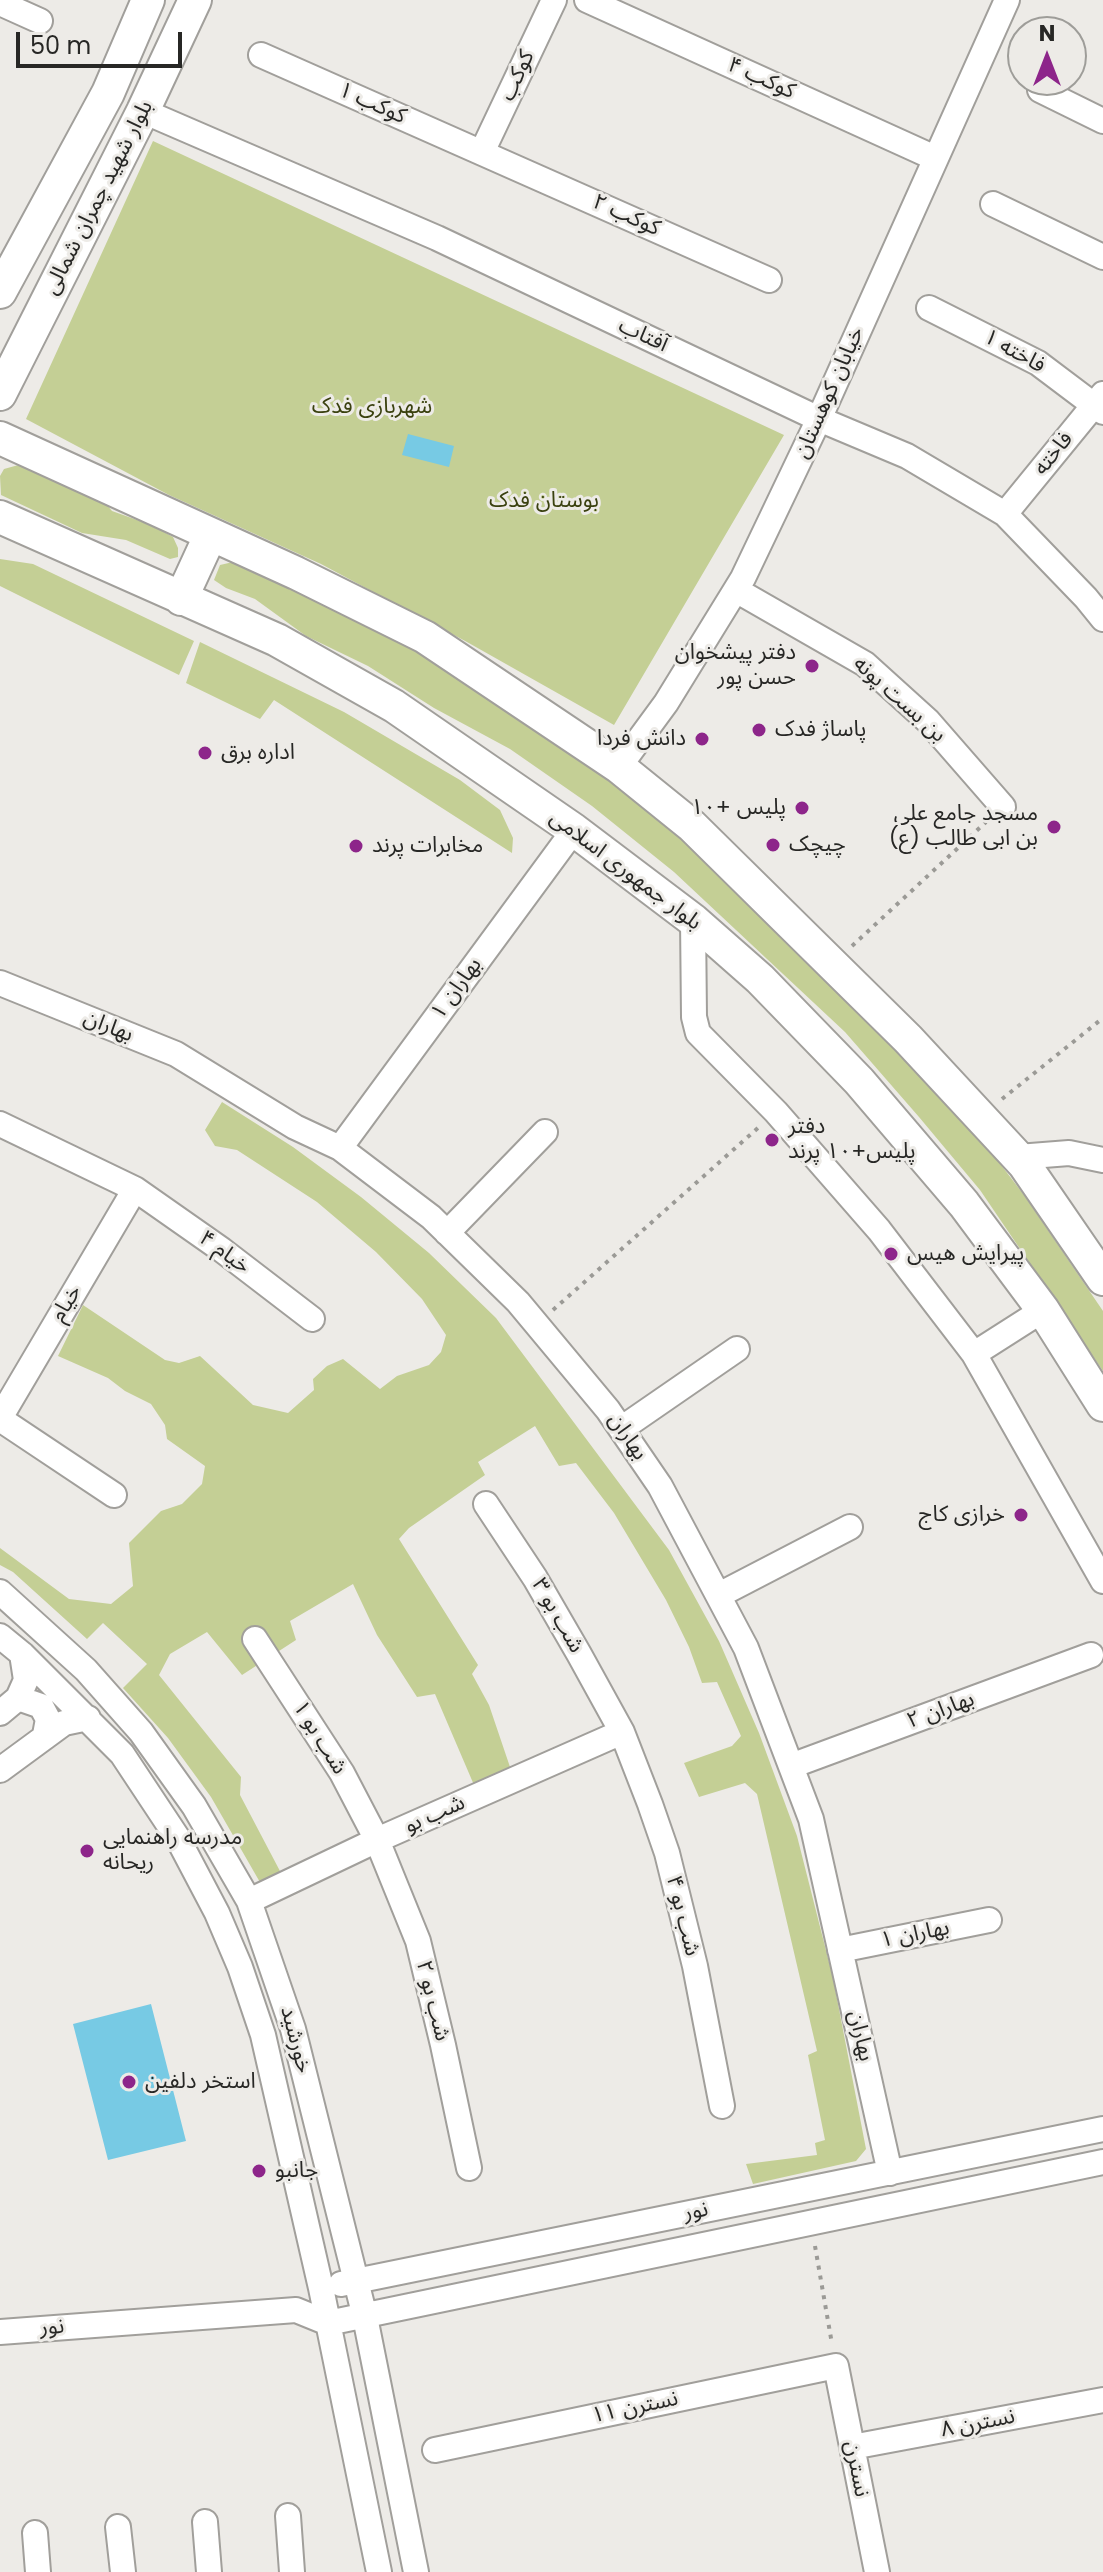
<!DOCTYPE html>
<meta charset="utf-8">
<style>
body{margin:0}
#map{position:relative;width:1103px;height:2572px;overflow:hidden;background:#edebe7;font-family:Poppins,sans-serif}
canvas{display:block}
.north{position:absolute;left:1007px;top:16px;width:80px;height:80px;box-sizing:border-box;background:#edebe7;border:2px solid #9e9d99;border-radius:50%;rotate:0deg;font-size:22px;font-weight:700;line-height:32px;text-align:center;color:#272725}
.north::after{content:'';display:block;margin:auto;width:28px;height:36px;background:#8d258a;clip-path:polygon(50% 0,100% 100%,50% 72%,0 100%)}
.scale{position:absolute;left:16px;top:32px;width:166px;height:36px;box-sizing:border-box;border:4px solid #272725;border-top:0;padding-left:10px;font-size:24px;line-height:28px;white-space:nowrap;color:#272725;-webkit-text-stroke:6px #edebe7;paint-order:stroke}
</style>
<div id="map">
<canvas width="1103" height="2572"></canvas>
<div class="north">N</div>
<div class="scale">50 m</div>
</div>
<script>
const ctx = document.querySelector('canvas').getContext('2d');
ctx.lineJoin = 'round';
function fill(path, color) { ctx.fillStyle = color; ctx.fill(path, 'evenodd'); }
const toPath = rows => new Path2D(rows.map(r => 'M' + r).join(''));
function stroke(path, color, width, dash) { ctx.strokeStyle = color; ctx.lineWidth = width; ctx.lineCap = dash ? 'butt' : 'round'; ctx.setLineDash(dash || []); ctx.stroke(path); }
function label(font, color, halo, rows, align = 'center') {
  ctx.font = font + ' Poppins,"Noto Sans Arabic",sans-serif'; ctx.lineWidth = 6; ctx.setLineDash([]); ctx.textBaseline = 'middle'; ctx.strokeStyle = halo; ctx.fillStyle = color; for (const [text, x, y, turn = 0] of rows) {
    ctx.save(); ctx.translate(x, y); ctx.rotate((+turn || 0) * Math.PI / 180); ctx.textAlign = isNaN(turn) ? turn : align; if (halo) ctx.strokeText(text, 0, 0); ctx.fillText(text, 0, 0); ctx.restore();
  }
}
const green = toPath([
 [153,141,784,435,614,725,467,642,321,564,169,495,26,419],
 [22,464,99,495,112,511,151,525,173,537,178,548,178,557,170,559,126,540,82,533,1,495,0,476,4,469],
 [0,559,33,564,194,641,179,675,0,586],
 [233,562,337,610,427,657,612,775,769,921,833,981,985,1144,1024,1195,1103,1311,1103,1371,980,1190,919,1117,845,1032,674,872,592,806,510,749,434,708,368,666,306,636,255,599,226,588,214,580,220,565],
 [200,642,344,712,460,780,500,810,513,838,512,853,274,700,260,719,186,683],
 [222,1102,293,1147,361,1197,429,1253,496,1318,669,1550,719,1641,759,1733,797,1836,833,1978,866,2149,856,2161,753,2184,746,2164,817,2155,815,2143,825,2140,808,2055,817,2051,757,1794,745,1783,699,1797,684,1763,732,1746,741,1736,717,1682,702,1683,689,1647,666,1600,614,1513,576,1463,559,1466,535,1426,478,1462,485,1475,409,1528,399,1539,478,1665,472,1674,489,1705,510,1767,474,1785,435,1694,417,1697,377,1635,353,1584,290,1621,296,1640,242,1675,207,1632,170,1654,159,1675,241,1777,240,1795,281,1873,261,1884,211,1797,168,1738,123,1688,147,1664,103,1623,87,1639,13,1572,0,1565,0,1548,69,1599,111,1604,133,1586,129,1543,161,1511,182,1504,202,1484,205,1466,167,1439,165,1425,151,1404,125,1391,108,1378,58,1356,83,1305,165,1360,179,1363,200,1356,253,1405,288,1413,314,1390,313,1379,327,1366,343,1359,380,1389,397,1376,429,1365,441,1352,446,1335,422,1299,376,1252,317,1202,237,1150,215,1146,205,1130]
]);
const water = toPath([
 [408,434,454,446,449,467,402,455],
 [151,2004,186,2141,108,2160,73,2024]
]);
const path = toPath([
 [852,946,986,822],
 [1002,1099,1103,1018],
 [553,1310,759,1127],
 [815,2246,832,2344]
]);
const minor = toPath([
 [587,0,935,158],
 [0,3,40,21],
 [261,55,769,280],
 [1040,90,1103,121],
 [143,111,437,238,819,419,907,456,1005,514,1086,598,1103,619],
 [482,152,554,0],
 [993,204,1103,257],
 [929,308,1038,363,1103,412],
 [1005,514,1103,394],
 [736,590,865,664,928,721,1003,807],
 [619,767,666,703,743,578,819,419,1007,0],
 [693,920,694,1017,698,1033,776,1112,879,1230,974,1354,1103,1581],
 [0,983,176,1054,295,1127,340,1148,431,1217,518,1302,608,1410,660,1486,746,1648,811,1819,890,2173],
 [0,1124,135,1189,222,1250,312,1319],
 [340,1148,574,830],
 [1018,1157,1069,1153,1103,1160],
 [447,1233,545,1132],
 [974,1354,1043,1310],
 [0,1418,135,1189],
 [0,1419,114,1495],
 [621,1429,737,1349],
 [486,1504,535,1578,579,1654,622,1732,650,1804,667,1853,695,1966,722,2106],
 [0,1592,86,1670,141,1732,194,1806,249,1901,293,2029,365,2317,416,2572],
 [719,1595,850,1527],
 [0,1636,22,1654,122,1754,177,1837,217,1913,240,1967,263,2035,321,2288,379,2572],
 [255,1639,342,1773,377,1840,418,1941,443,2045,469,2168],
 [18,1698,41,1706,48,1719,45,1735],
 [0,1713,18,1698,26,1680,22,1654],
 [791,1766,1091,1655],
 [0,1770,64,1723,88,1718],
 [249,1901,377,1840,622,1732],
 [840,1950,989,1920],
 [341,2284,1103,2129],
 [0,2332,296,2310,328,2323,1103,2162],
 [852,2447,1103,2400],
 [435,2450,836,2366,877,2572],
 [288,2516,292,2572],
 [205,2522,209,2572],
 [118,2527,123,2572],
 [35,2533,38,2572]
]);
const major = toPath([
 [0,292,108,93,148,0],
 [0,394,143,111,195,0],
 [0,438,296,573,425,637,619,767,692,826,908,1039,1024,1164,1103,1279],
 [0,517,277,640,394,706,574,830,693,920,760,979,859,1081,964,1204,1043,1310,1103,1405],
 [181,599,210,536]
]);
const markers = [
 [812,666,8,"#8d258a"],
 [759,730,8,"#8d258a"],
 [702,739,8,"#8d258a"],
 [205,753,8,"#8d258a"],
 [802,808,8,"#8d258a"],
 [1054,827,8,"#8d258a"],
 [773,845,8,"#8d258a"],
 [356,846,8,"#8d258a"],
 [772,1140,8,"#8d258a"],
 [891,1254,8,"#8d258a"],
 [1021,1515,8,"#8d258a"],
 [87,1851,8,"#8d258a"],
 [129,2082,8,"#8d258a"],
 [259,2171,8,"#8d258a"]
];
const streetNames = [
 ["کوکب",518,76,-65],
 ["کوکب ۴",761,79,24],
 ["کوکب ۱",372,104,24],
 ["بلوار شهید چمران شمالی",99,198,-63],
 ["کوکب ۲",626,216,24],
 ["آفتاب",643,336,25],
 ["فاخته ۱",1014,352,29],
 ["خیابان کوهستان",830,393,-66],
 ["فاخته",1054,454,-51],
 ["بن بست پونه",899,700,42],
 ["بلوار جمهوری اسلامی",625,871,37],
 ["بهاران ۱",457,989,-54],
 ["بهاران",108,1027,22],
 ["خیام ۴",224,1253,36],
 ["خیام",67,1304,-59],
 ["بهاران",627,1437,56],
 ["شب بو ۳",557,1616,60],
 ["بهاران ۲",941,1711,-20],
 ["شب بو ۱",319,1738,58],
 ["شب بو",435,1815,-24],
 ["شب بو ۴",682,1916,76],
 ["بهاران ۱",915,1935,-11],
 ["شب بو ۲",432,2001,76],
 ["بهاران",860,2036,77],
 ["خورشید",295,2040,75],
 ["نور",696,2212,-11],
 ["نور",52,2328,-4],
 ["نسترن ۱۱",635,2408,-12],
 ["نسترن ۸",978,2424,-11],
 ["نسترن",856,2469,79]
];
const parkNames = [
 ["شهربازی فدک",372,407],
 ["بوستان فدک",544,501]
];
const poiNames = [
 ["دفتر پیشخوان",796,653,"right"],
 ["حسن پور",796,678,"right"],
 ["پاساژ فدک",775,730],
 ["دانش فردا",686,739,"right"],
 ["اداره برق",221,753],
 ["پلیس +۱۰",786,808,"right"],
 ["مسجد جامع علی",1038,814,"right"],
 ["بن ابی طالب (ع)",1038,839,"right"],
 ["چیچک",789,845],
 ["مخابرات پرند",372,846],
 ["دفتر",788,1127],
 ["پلیس+۱۰ پرند",788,1152],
 ["پیرایش هیس",907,1254],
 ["خرازی کاج",1005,1515,"right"],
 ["مدرسه راهنمایی",103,1838],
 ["ریحانه",103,1863],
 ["استخر دلفین",145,2082],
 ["جانبو",275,2171]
];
fill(green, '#c4cf95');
fill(water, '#77cae4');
stroke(minor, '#a19f9b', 28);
stroke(major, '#a19f9b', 36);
stroke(path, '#9b9a96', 4, [4, 6]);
stroke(minor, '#fff', 24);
stroke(major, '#fff', 32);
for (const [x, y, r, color] of markers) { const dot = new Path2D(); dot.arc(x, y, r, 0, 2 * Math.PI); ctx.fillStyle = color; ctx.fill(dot); stroke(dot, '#edebe7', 3); }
label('22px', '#272725', '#edebe7', streetNames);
label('22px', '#3a410f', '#edebe7', parkNames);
label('22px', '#272725', '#edebe7', poiNames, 'left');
</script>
